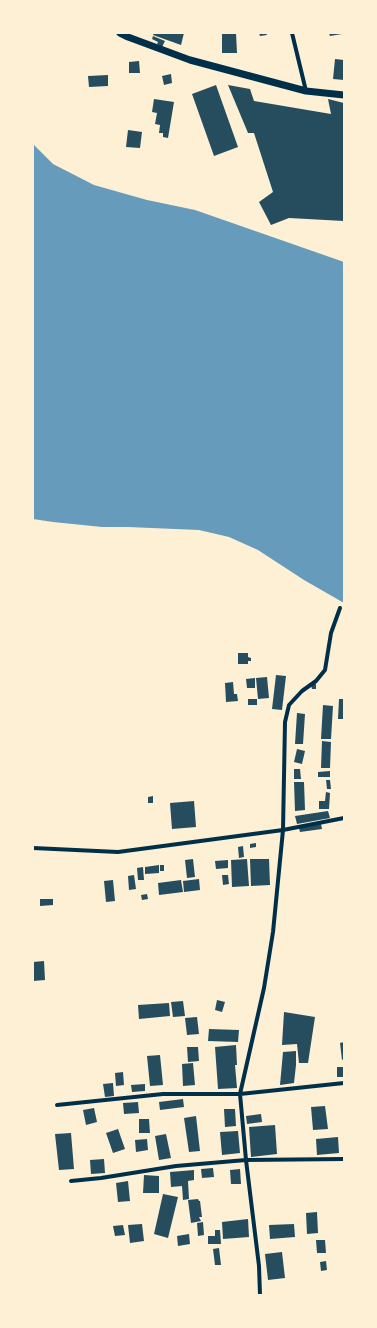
<!DOCTYPE html>
<style>
body{margin:0}
#map{position:relative;width:377px;height:1328px;overflow:hidden;background:#fdf0d5;font-family:"Libre Baskerville",serif}
canvas{display:block}
.frame{position:absolute;inset:0;border:34px solid #fdf0d5;pointer-events:none}
</style>
<div id="map">
<canvas width="377" height="1328"></canvas>
<div class="frame"></div>
</div>
<script>
const ctx = document.querySelector('canvas').getContext('2d');
ctx.lineJoin = 'round';
function fill(path, color) { ctx.fillStyle = color; ctx.fill(path, 'evenodd'); }
const toPath = rows => new Path2D(rows.map(r => 'M' + r).join(''));
function stroke(path, color, width, dash) { ctx.strokeStyle = color; ctx.lineWidth = width; ctx.lineCap = dash ? 'butt' : 'round'; ctx.setLineDash(dash || []); ctx.stroke(path); }
const water = toPath([
 [33,144,53,164,94,185,147,200,195,210,344,262,344,603,304,580,258,550,229,537,199,530,128,527,102,527,53,522,33,519]
]);
const building = toPath([
 [154,33,184,33,181,45,153,35],
 [222,33,236,33,237,53,222,53],
 [259,33,266,33,267,35,260,36],
 [329,33,342,33,342,34,330,36],
 [153,36,165,41,162,47,157,44,158,42,152,39],
 [335,59,344,60,344,80,333,79],
 [139,61,140,73,129,73,129,62],
 [171,74,172,83,164,85,162,76],
 [108,75,108,86,89,87,88,76],
 [216,85,238,147,214,156,192,94],
 [228,85,250,89,254,101,331,114,328,99,344,103,344,221,289,218,271,225,259,202,273,192,254,133,248,133],
 [154,99,174,102,168,138,163,137,163,133,159,133,160,125,155,124,157,113,152,112],
 [128,130,142,132,140,148,126,147],
 [238,653,248,653,248,657,251,658,251,661,248,661,248,664,238,664],
 [276,675,286,676,282,710,272,709],
 [267,677,269,698,258,699,256,678],
 [255,678,255,688,247,688,246,679],
 [233,682,234,694,237,694,238,701,226,702,225,683],
 [316,684,316,689,312,689,311,685],
 [248,699,257,699,257,705,248,705],
 [339,699,344,699,344,719,338,719],
 [323,705,333,706,331,739,321,739],
 [297,713,305,714,303,744,295,744],
 [322,741,331,742,330,768,321,768],
 [297,749,305,751,302,764,294,762],
 [294,769,300,769,301,779,294,779],
 [330,771,330,777,318,777,318,772],
 [326,780,330,780,331,789,327,789],
 [294,782,304,782,305,810,295,811],
 [326,792,330,793,329,809,319,809,319,801,325,801],
 [153,796,153,803,148,803,148,797],
 [194,801,196,827,172,829,170,803],
 [328,811,330,818,297,824,295,816],
 [321,824,322,829,300,832,299,828],
 [256,843,256,847,250,848,250,844],
 [243,846,244,857,239,858,238,847],
 [193,859,195,877,187,878,185,860],
 [247,859,249,886,232,887,231,860],
 [250,859,269,859,270,885,251,886],
 [228,860,228,868,216,869,215,861],
 [159,865,159,873,145,874,145,867],
 [160,865,164,865,164,871,160,871],
 [143,867,144,880,138,880,137,868],
 [134,875,136,889,129,890,128,876],
 [222,875,228,875,229,884,223,885],
 [199,879,200,890,184,892,183,881],
 [113,880,115,901,106,902,104,881],
 [181,880,183,892,159,895,158,883],
 [147,894,148,899,142,900,141,895],
 [40,899,53,899,53,905,40,906],
 [44,961,45,980,33,981,33,962],
 [217,1000,225,1002,222,1012,215,1010],
 [183,1001,185,1016,173,1017,171,1002],
 [169,1003,170,1016,139,1019,138,1005],
 [284,1012,315,1017,308,1063,299,1063,297,1044,282,1045],
 [197,1017,199,1034,187,1035,185,1018],
 [209,1029,239,1030,238,1042,208,1041],
 [344,1042,344,1059,342,1060,340,1043],
 [236,1045,237,1065,235,1065,237,1088,218,1089,215,1047],
 [187,1047,198,1047,199,1061,188,1062],
 [296,1051,296,1065,294,1083,280,1085,283,1052],
 [160,1055,163,1085,150,1086,147,1056],
 [193,1063,195,1085,183,1086,182,1064],
 [337,1067,344,1067,344,1077,337,1077],
 [123,1072,124,1085,116,1086,115,1073],
 [113,1083,114,1096,105,1097,103,1084],
 [145,1084,145,1091,132,1092,131,1085],
 [183,1099,184,1107,160,1110,159,1102],
 [138,1102,139,1113,124,1114,123,1103],
 [325,1106,328,1129,313,1130,311,1107],
 [94,1108,97,1122,86,1125,83,1110],
 [224,1109,235,1109,236,1126,225,1127],
 [261,1114,262,1122,247,1124,246,1116],
 [196,1116,200,1151,189,1152,184,1118],
 [139,1119,149,1119,150,1133,139,1133],
 [275,1125,277,1154,251,1157,249,1127],
 [118,1129,125,1149,113,1153,106,1133],
 [238,1131,240,1153,222,1155,220,1132],
 [71,1133,74,1169,59,1170,55,1134],
 [166,1134,171,1158,159,1160,155,1136],
 [338,1137,339,1153,317,1155,316,1139],
 [147,1139,148,1150,136,1152,135,1140],
 [104,1159,105,1173,91,1174,90,1160],
 [213,1168,214,1177,202,1178,201,1169],
 [240,1169,241,1184,231,1184,230,1170],
 [194,1170,194,1180,188,1181,189,1199,183,1200,182,1186,171,1187,170,1172],
 [144,1175,159,1176,159,1193,143,1193],
 [128,1181,130,1201,118,1202,116,1183],
 [163,1194,178,1197,168,1238,154,1234],
 [198,1199,199,1201,200,1201,202,1217,199,1217,201,1221,191,1223,188,1200],
 [317,1212,318,1233,307,1234,306,1213],
 [248,1219,249,1237,223,1239,222,1222],
 [203,1222,204,1235,198,1236,197,1223],
 [142,1224,144,1241,130,1243,128,1225],
 [294,1224,295,1237,270,1239,269,1225],
 [123,1225,125,1235,115,1236,113,1226],
 [215,1230,220,1230,221,1244,208,1244,208,1236,215,1236],
 [189,1234,190,1244,178,1246,177,1236],
 [316,1240,325,1240,326,1253,317,1253],
 [219,1248,221,1265,215,1265,213,1249],
 [282,1252,285,1278,268,1280,265,1254],
 [326,1261,327,1270,321,1271,320,1262]
]);
const minor = toPath([
 [292,33,306,91],
 [33,848,118,852,283,830,344,818],
 [57,1105,163,1094,240,1094,344,1083],
 [71,1181,101,1178,176,1166,246,1160,344,1159],
 [260,1295,259,1266,246,1160,240,1094,264,988,273,932,283,830,285,722,289,705,302,691,316,681,325,670,331,633,340,608]
]);
const tertiary = toPath([
 [120,33,128,37,190,60,306,91,344,95]
]);
fill(water, '#669bbc');
fill(building, '#264d5e');
stroke(minor, '#003049', 4);
stroke(tertiary, '#003049', 7);
</script>
